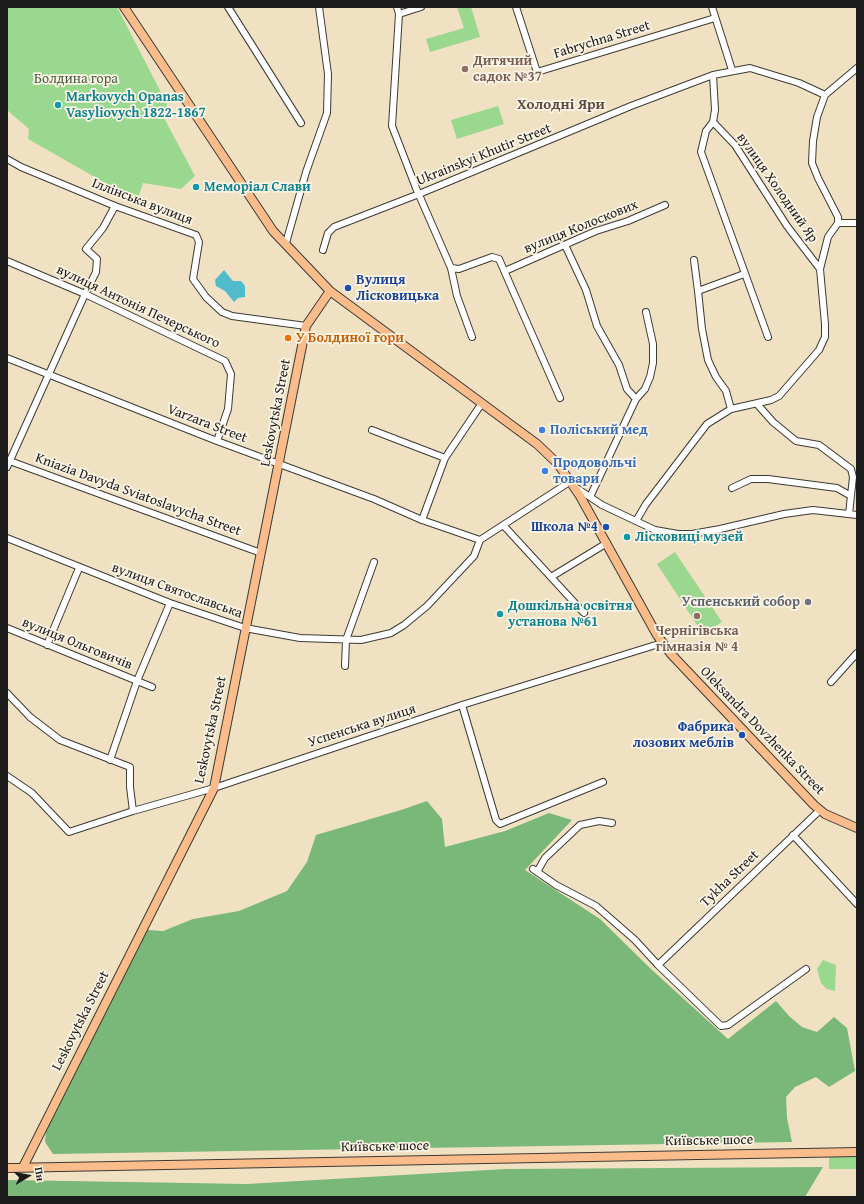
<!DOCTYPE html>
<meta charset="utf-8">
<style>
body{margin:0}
#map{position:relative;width:864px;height:1204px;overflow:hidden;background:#f0e1c2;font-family:"Gentium Book Plus",serif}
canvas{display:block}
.frame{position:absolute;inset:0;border:8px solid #1c1c1c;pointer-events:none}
.north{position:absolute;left:8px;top:1156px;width:40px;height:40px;-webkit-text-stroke:3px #fcf5e5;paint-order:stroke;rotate:80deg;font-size:11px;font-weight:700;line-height:16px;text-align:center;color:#1c1c1c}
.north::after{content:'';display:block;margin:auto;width:14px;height:18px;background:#1c1c1c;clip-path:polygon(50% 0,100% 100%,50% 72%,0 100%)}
</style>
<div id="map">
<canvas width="864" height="1204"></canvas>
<div class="frame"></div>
<div class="north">Пн</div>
</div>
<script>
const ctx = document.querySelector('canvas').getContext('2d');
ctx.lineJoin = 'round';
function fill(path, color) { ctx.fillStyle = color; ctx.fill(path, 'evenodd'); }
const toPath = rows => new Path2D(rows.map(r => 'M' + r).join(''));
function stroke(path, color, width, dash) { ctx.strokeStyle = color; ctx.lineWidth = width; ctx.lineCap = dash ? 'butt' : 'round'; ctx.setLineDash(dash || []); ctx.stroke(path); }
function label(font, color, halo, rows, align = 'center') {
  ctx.font = font + ' "Gentium Book Plus",serif'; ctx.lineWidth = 3.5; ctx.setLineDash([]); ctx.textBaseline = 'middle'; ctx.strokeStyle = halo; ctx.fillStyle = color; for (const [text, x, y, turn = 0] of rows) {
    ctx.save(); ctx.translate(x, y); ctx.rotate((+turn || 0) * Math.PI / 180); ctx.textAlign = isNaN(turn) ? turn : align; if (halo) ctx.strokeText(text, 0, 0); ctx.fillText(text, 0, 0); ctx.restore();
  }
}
const green = toPath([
 [7,7,117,7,167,104,164,118,195,176,181,189,143,183,137,201,28,139,29,129,7,110],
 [457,7,471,7,480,37,430,52,426,39,464,28],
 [498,106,504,124,457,139,451,120],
 [675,552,722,622,703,634,657,564],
 [823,960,836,965,835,991,827,989,821,983,817,969],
 [829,1157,857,1157,857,1169,829,1169]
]);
const forest = toPath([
 [427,801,442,819,445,847,505,831,549,813,572,820,525,870,600,919,652,970,728,1039,776,1001,789,1016,802,1027,817,1032,834,1017,847,1028,855,1071,829,1087,816,1077,795,1087,786,1097,787,1118,792,1142,53,1154,45,1142,46,1131,147,930,163,931,193,919,239,911,287,891,307,862,316,835,401,810],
 [823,1167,805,1197,7,1197,7,1180,247,1184,506,1169]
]);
const water = toPath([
 [224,270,233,281,241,281,245,286,245,297,238,298,234,302,225,291,216,286,215,280]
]);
const minor = toPath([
 [228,7,301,123],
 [397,7,399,14,392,126,416,188,451,268,457,296,472,337],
 [516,7,537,72,715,18],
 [712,7,732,70],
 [399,14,421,7],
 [713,75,715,110,713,122,706,131,701,152,768,337],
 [713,122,735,145,787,226,820,269],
 [7,159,21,167,115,206,196,235,199,242,193,279,206,297,222,312,232,316,306,326],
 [838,223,857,223],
 [286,243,306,172,327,113,328,74,319,7],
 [565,245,586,290,597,326,619,365,627,389,636,399],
 [323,250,328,233,334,227,419,194,631,106,713,75,750,68,799,83,825,95],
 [694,260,698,291],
 [7,261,85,294,225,361,231,374,228,409,217,441],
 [451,268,459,269,492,257,499,259,560,398],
 [505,271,596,231,628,221,665,205],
 [7,358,217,441,374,499,422,520,480,540],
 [757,404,773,422,796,441,819,445,851,469,853,477,849,514],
 [731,409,726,391,716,377,708,360,702,329,698,291,744,274],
 [372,430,445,458],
 [7,460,261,553],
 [7,467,85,294,96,272,97,259,86,249,103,228,115,206],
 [575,487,602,505,655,530,678,534,692,534,720,529,784,514,813,510,857,515],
 [732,488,751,479,768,479,837,488,851,496],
 [590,497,636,399,645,389,650,377,653,363,653,344,646,312],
 [422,520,445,458,482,403],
 [636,521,646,504,707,424,731,409,771,400,779,396,819,350,825,337,825,324,820,269,828,237,838,223,838,217,818,178,812,163,813,141,817,117,825,95,857,68],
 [504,526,584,613],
 [7,538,170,603,245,628,300,638,361,640,391,633,404,625,427,606,474,556,480,540,571,481],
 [551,577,607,543],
 [7,628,152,687],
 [47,645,79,568],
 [345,666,346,640,374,562],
 [831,682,857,653],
 [7,693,30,717,60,740,130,767,130,787,133,811],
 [462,705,496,820,500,824,603,782],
 [110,760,137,681,170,603],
 [7,776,32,793,69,832,133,811,214,788,462,705,662,643],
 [793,835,857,904],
 [533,869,556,885,596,906,611,919,635,940,658,965,721,1026,728,1025,806,969],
 [537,872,545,858,580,825,599,821,612,823],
 [658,965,820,810]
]);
const major = toPath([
 [124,7,273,231,330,291,537,444,558,464,580,496,657,635,671,654,814,805,825,814,857,828],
 [23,1167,214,788,306,326,330,291],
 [7,1168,857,1152]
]);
const markers = [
 [465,69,4,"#8d6e63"],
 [58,105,4,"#0f9aa8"],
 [196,187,4,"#0f9aa8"],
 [348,288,4,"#1a4fb4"],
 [288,338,4,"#e8710a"],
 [542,430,4,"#3f7fe0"],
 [545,471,4,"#3f7fe0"],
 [606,527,4,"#1a4fb4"],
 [627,537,4,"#0f9aa8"],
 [808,602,4,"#6b7280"],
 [500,614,4,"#0f9aa8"],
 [697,616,4,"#8d6e63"],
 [742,735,4,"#1a4fb4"]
];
const streetNames = [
 ["Fabrychna Street",602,40,-17],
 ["Ukrainskyi Khutir Street",484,155,-22],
 ["вулиця Холодний Яр",777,188,55],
 ["Іллінська вулиця",142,202,21],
 ["вулиця Колоскових",581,227,-22],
 ["вулиця Антонія Печерського",138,307,25],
 ["Leskovytska Street",276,413,-79],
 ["Varzara Street",207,424,21],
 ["Kniazia Davyda Sviatoslavycha Street",138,495,20],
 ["вулиця Святославська",177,591,20],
 ["вулиця Ольговичів",77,644,22],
 ["Успенська вулиця",362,726,-18],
 ["Leskovytska Street",211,730,-78],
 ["Oleksandra Dovzhenka Street",762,731,46],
 ["Tykha Street",730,879,-44],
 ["Leskovytska Street",81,1021,-63],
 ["Київське шосе",709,1141,-1],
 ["Київське шосе",385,1147,-1]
];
const educationNames = [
 ["Дитячий",473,61],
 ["садок №37",473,77],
 ["Чернігівська",697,631,"center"],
 ["гімназія № 4",697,647,"center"]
];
const parkNames = [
 ["Болдина гора",76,79]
];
const cultureNames = [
 ["Markovych Opanas",66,97],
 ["Vasyliovych 1822-1867",66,113],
 ["Меморіал Слави",204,187],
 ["Лісковиці музей",635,537],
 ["Дошкільна освітня",508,606],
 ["установа №61",508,622]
];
const transitNames = [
 ["Вулиця",356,280,"left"],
 ["Лісковицька",356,296,"left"],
 ["Школа №4",598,527],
 ["Фабрика",734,727],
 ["лозових меблів",734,743]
];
const foodNames = [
 ["У Болдиної гори",296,338]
];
const shopNames = [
 ["Поліський мед",550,430],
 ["Продовольчі",553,463],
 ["товари",553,479]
];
const worshipNames = [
 ["Успенський собор",800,602]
];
const neighbourhoodNames = [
 ["Холодні Яри",561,105]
];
fill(green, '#99d88e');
fill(forest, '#7ab879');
fill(water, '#50bbcb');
stroke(minor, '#3c3a35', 8);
stroke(major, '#3c3a35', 10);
stroke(minor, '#fff', 6);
stroke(major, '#fabc8b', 8);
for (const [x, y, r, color] of markers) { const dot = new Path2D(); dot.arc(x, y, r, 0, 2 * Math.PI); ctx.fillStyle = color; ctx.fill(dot); stroke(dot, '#fcf5e5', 1.5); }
label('14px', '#1c1c1c', '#fcf5e5', streetNames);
label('bold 14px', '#785e54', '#fcf5e5', educationNames, 'left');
label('14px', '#485e44', '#fcf5e5', parkNames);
label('bold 14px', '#0d838f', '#fcf5e5', cultureNames, 'left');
label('bold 14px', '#164399', '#fcf5e5', transitNames, 'right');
label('bold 14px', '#c56008', '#fcf5e5', foodNames, 'left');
label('bold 14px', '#366cbe', '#fcf5e5', shopNames, 'left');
label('bold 14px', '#5b616d', '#fcf5e5', worshipNames, 'right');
label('bold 15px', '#59493e', '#fcf5e5', neighbourhoodNames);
</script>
